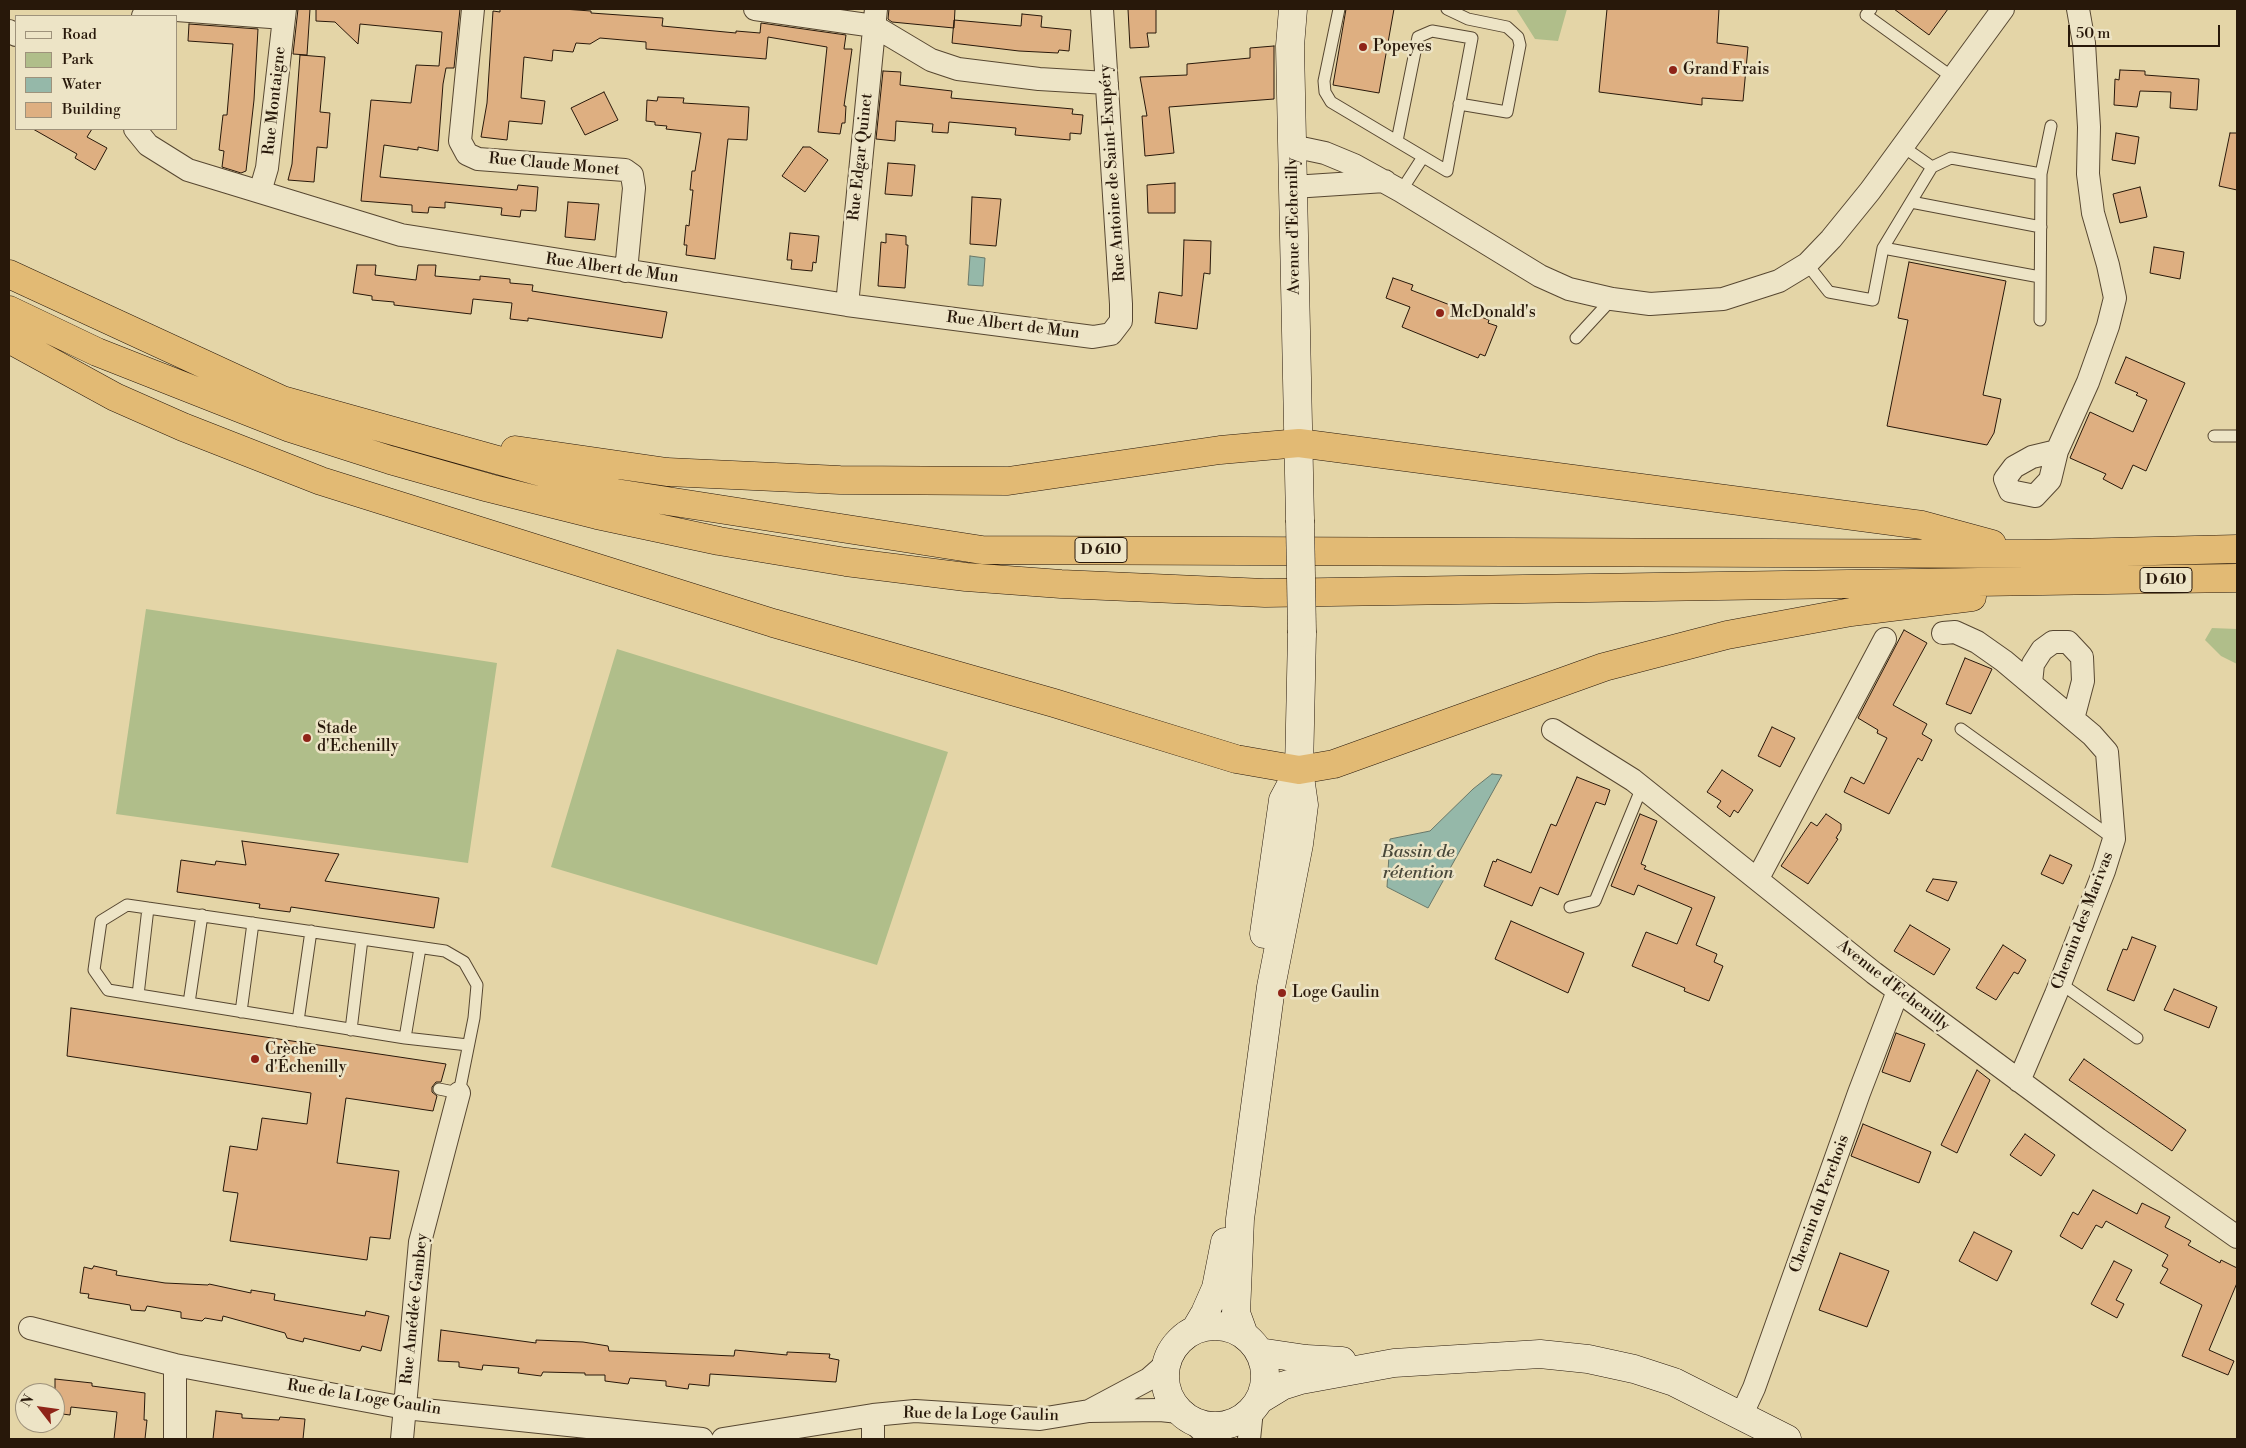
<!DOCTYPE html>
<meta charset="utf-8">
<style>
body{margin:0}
#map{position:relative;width:2246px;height:1448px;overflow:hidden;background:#e4d5a7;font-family:"Libre Bodoni",serif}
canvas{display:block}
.frame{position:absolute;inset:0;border:10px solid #28180a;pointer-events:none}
.legend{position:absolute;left:15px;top:15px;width:162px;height:115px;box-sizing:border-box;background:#ede4c6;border:1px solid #9e927b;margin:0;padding:6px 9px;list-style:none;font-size:15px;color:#28180a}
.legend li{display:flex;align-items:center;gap:10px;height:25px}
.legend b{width:25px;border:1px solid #9e927b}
.north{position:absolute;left:15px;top:1383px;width:50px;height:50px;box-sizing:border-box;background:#ede4c6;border:1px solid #9e927b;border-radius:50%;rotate:300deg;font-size:14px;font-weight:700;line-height:20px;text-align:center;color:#28180a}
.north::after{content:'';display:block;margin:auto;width:18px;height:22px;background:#8f2418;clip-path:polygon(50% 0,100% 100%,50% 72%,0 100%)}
.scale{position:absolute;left:2068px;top:25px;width:152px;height:22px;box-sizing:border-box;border:2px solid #28180a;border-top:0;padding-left:6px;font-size:15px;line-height:18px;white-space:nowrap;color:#28180a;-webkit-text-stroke:4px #ede4c6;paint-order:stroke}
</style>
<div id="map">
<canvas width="2246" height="1448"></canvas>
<div class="frame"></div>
<ul class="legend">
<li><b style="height:6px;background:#ede4c6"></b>Road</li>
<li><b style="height:14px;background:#b0be8a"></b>Park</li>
<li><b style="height:14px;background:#95b8a9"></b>Water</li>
<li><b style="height:14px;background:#deaf81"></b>Building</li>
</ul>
<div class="north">N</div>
<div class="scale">50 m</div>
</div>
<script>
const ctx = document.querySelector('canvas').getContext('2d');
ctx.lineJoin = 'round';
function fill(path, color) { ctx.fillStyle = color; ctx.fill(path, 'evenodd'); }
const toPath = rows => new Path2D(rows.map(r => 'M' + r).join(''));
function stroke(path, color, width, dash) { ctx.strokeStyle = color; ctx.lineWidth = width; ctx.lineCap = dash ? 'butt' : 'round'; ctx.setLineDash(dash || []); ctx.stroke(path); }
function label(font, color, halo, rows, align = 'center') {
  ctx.font = font + ' "Libre Bodoni",serif'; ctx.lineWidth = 5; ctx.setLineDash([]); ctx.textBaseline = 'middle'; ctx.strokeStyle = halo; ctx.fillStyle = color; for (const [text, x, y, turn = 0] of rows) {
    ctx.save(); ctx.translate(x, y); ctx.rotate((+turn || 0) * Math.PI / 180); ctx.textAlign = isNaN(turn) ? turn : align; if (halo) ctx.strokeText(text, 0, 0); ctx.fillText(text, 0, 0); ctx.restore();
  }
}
const green = toPath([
 [1516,9,1567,9,1558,41,1535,39],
 [146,609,497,663,468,863,116,814],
 [2212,628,2237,629,2237,664,2221,656,2205,640],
 [617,649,948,752,877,965,551,867]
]);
const water = toPath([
 [970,256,985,258,983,286,968,285,970,256],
 [1492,774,1502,775,1428,908,1387,887,1390,839,1430,831,1473,789,1492,774]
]);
const building = toPath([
 [298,9,310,9,307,55,293,54,298,9],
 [316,9,460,9,454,68,446,68,443,84,438,151,418,147,418,150,384,145,380,177,517,190,518,185,538,187,536,211,521,210,520,217,501,215,502,208,445,202,445,208,429,207,428,213,412,212,412,205,361,201,371,100,411,103,416,65,439,66,442,32,360,24,358,44,335,22,316,21,316,9],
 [500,9,563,9,591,11,591,13,663,18,662,26,736,33,736,31,760,33,761,23,846,35,844,49,852,49,844,106,846,106,845,123,842,123,840,134,818,132,827,47,768,37,766,59,646,49,646,42,600,38,590,44,576,43,573,52,553,50,552,61,524,57,521,98,545,101,542,124,509,121,507,140,481,137,487,103,493,11,500,12,500,9],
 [889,9,955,9,954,28,892,22,888,19,889,9],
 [1128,9,1156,9,1156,33,1147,33,1149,47,1130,48,1128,9],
 [1346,9,1394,9,1379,93,1333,85,1346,9],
 [1607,9,1719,9,1717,43,1748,47,1743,101,1702,98,1702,105,1599,92,1607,9],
 [1894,9,1948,9,1929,35,1894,9],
 [1022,14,1042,16,1041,27,1071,30,1069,51,1059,50,1058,53,1019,51,952,43,954,20,1021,26,1022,14],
 [189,24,258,29,254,100,246,171,241,173,222,167,224,151,219,150,223,115,227,115,233,44,188,41,189,24],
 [1274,46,1274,99,1169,107,1174,153,1145,156,1142,116,1147,116,1140,77,1187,75,1187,64,1250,58,1250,48,1274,46],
 [300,55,325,57,320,112,330,113,327,148,317,147,314,182,288,180,292,164,300,55],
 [2120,70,2145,71,2145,75,2199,79,2197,110,2170,108,2171,92,2140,91,2137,107,2114,105,2115,79,2119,80,2120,70],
 [883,71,901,72,900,85,952,91,951,98,1073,109,1072,114,1083,115,1081,134,1070,133,1070,140,1015,135,1016,128,949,122,948,133,932,132,933,124,896,121,895,141,876,139,883,71],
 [604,92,618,120,585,135,571,108,604,92],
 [658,97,684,98,683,103,749,107,747,140,728,139,715,259,686,255,687,245,684,245,686,225,689,226,693,190,690,190,692,171,695,171,701,133,666,129,667,126,655,125,655,122,646,121,647,100,657,101,658,97],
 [33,129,92,129,87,137,107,148,95,170,75,158,77,154,33,129],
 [2116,133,2139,137,2135,164,2112,160,2116,133],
 [2230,133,2237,133,2237,190,2219,186,2230,133],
 [803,147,810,147,828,160,805,192,782,176,803,147],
 [888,163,915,165,912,196,885,194,888,163],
 [1175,183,1175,213,1148,213,1147,185,1175,183],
 [2140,187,2147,217,2120,223,2113,194,2140,187],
 [972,197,1001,199,996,246,970,244,972,197],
 [568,202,599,204,595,240,565,237,568,202],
 [790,233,819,236,816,263,813,262,812,271,791,269,792,260,787,260,790,233],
 [886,234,906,236,906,245,908,245,905,288,878,286,881,242,886,243,886,234],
 [1184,240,1211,241,1210,274,1204,273,1197,329,1155,323,1159,292,1182,296,1184,240],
 [2154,247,2184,252,2180,279,2150,273,2154,247],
 [1909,262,2006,281,1983,395,2001,399,1994,433,1987,445,1887,426,1908,320,1898,318,1909,262],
 [357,265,376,265,375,275,416,280,418,265,436,265,435,276,480,280,480,276,510,279,510,283,533,285,532,291,667,312,662,338,528,318,528,321,510,319,512,303,473,299,471,314,394,305,394,302,372,300,372,296,353,293,357,265],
 [1393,278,1413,285,1411,290,1489,320,1488,323,1497,326,1485,356,1480,354,1478,358,1402,327,1410,307,1386,298,1393,278],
 [2126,357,2185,383,2146,471,2133,465,2122,489,2103,479,2106,474,2070,458,2090,412,2133,432,2147,400,2136,395,2138,393,2115,383,2126,357],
 [1904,630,1927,643,1893,705,1927,724,1922,734,1932,740,1922,761,1918,758,1889,814,1844,792,1851,777,1864,784,1887,738,1877,733,1878,730,1858,718,1904,630],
 [1965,658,1992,669,1971,714,1946,704,1965,658],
 [1772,727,1795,738,1780,767,1758,756,1772,727],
 [1722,770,1753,790,1738,813,1734,810,1730,817,1717,807,1721,801,1707,792,1722,770],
 [1577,777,1610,790,1605,805,1596,802,1558,895,1540,887,1532,906,1484,886,1493,861,1496,862,1497,859,1531,873,1551,824,1556,826,1577,777],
 [1640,814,1657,821,1641,864,1646,866,1644,869,1715,897,1696,945,1717,954,1714,962,1723,966,1709,1001,1684,991,1685,988,1632,966,1646,932,1677,944,1692,908,1638,885,1634,895,1611,886,1640,814],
 [1826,814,1841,824,1841,830,1836,838,1838,839,1808,884,1781,866,1811,822,1817,826,1826,814],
 [242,841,339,854,325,881,439,898,434,928,291,907,290,912,259,908,260,904,177,892,181,860,215,865,216,861,246,865,242,841],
 [2050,855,2072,865,2063,884,2041,874,2050,855],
 [1933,879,1957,882,1948,901,1926,891,1933,879],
 [1511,921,1584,953,1568,993,1495,959,1511,921],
 [1910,925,1950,949,1934,975,1894,951,1910,925],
 [2132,937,2156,946,2134,1001,2107,990,2123,949,2127,950,2132,937],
 [2003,945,2026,960,2018,974,2014,972,1996,1000,1976,988,2003,945],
 [2174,989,2217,1007,2209,1028,2164,1010,2174,989],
 [71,1008,446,1064,441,1082,436,1082,432,1087,432,1092,437,1096,433,1111,346,1098,337,1163,399,1171,390,1239,370,1237,367,1260,230,1241,238,1193,223,1191,230,1146,257,1150,262,1118,307,1124,311,1093,67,1056,71,1008],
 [1896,1033,1925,1044,1910,1082,1882,1072,1896,1033],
 [2084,1059,2186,1130,2172,1151,2069,1080,2084,1059],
 [1977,1070,1990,1080,1957,1153,1941,1145,1977,1070],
 [1863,1124,1931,1152,1919,1183,1851,1156,1863,1124],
 [2025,1134,2055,1155,2041,1176,2010,1155,2025,1134],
 [2093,1190,2137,1214,2142,1203,2170,1217,2165,1227,2191,1241,2188,1245,2220,1263,2221,1260,2237,1268,2237,1283,2209,1350,2234,1361,2228,1375,2182,1356,2202,1305,2160,1283,2168,1269,2162,1266,2168,1255,2106,1221,2102,1228,2096,1225,2082,1249,2060,1236,2073,1212,2078,1215,2093,1190],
 [1974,1232,2012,1251,1997,1281,1959,1261,1974,1232],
 [1840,1253,1889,1271,1867,1327,1819,1310,1840,1253],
 [2114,1261,2132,1270,2116,1300,2124,1304,2117,1318,2091,1304,2114,1261],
 [94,1266,117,1271,116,1275,165,1283,208,1285,209,1284,251,1293,251,1290,275,1294,274,1300,365,1316,366,1311,389,1316,381,1351,362,1346,360,1351,304,1338,303,1342,287,1338,285,1333,223,1316,222,1321,205,1318,202,1321,181,1318,181,1312,147,1306,145,1311,131,1310,130,1305,88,1298,89,1294,80,1293,84,1267,92,1269,94,1266],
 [441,1330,536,1343,536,1340,583,1342,608,1346,609,1351,734,1356,735,1350,787,1355,787,1352,830,1354,829,1358,839,1360,836,1382,710,1374,709,1386,689,1384,688,1389,666,1386,666,1381,630,1378,628,1384,605,1381,605,1375,585,1375,585,1373,543,1372,541,1376,518,1373,519,1368,483,1365,482,1370,459,1367,459,1362,438,1361,441,1330],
 [55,1379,92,1383,92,1386,145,1393,144,1420,147,1420,145,1439,114,1439,117,1412,71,1407,70,1415,55,1413,55,1379],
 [216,1411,242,1414,242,1418,279,1420,280,1417,305,1419,303,1439,213,1439,216,1411]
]);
const lane = toPath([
 [1339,9,1324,81,1325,92,1331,102,1447,171,1472,38,1432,31,1418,37,1397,141],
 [1447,9,1468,19,1507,27,1518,37,1520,45,1507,112,1459,104],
 [1871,9,1866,15,1952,77],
 [1932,167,1951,158,2041,174],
 [1401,191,1423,157],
 [1911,202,2041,227],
 [1883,248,2040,277],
 [1807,264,1829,292,1873,300,1883,248,1932,167,1902,146],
 [2040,320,2041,174,2051,126],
 [1576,338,1612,299],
 [2214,436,2237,436],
 [1961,729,2114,839],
 [1570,907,1595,901,1642,787],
 [2060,983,2137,1038],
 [138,995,148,908],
 [189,1003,202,915],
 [241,1012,253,923],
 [298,1021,311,931],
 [351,1030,362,939],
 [405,1038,420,948],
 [439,1089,459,1093,474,1018,477,985,464,962,445,951,127,905,101,921,94,970,108,990,405,1038,468,1045]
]);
const street = toPath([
 [163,9,284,18],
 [473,9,460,141,467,154,478,159,625,170,632,175,634,188,626,271],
 [755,9,874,26,931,60,958,69,1039,79,1107,83],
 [143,16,157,9],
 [9,31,16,35],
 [135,129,148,145,188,170,401,235,847,305,1093,337,1111,334,1121,321,1121,304,1102,9],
 [1292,146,1325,153,1354,165,1401,191,1540,276,1569,289,1612,299,1650,304,1723,299,1779,281,1807,264,1831,239,1870,191,2003,9],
 [1293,187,1385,181],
 [260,192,267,168,285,9],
 [847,305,876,9],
 [2057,451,2032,457,2014,467,2005,479,2010,491,2035,496,2050,480,2057,451,2088,382,2108,326,2115,298,2108,265,2093,213,2088,174,2089,127,2084,43,2078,9],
 [1943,633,1955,632,1977,642,2004,661,2092,735,2107,752,2114,839,2104,871,2056,994,2019,1081],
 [2031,683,2033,664,2042,650,2053,642,2068,642,2082,657,2083,681,2073,719],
 [1553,730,1633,780,1874,973,2098,1139,2237,1237],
 [1758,878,1885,639],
 [30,1328,175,1365,405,1408,702,1439],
 [1166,1364,1149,1379,1089,1411,1160,1410,1179,1412],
 [175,1365,175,1439],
 [1741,1416,1754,1388,1859,1093,1898,991],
 [1193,1422,1210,1439],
 [402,1439,420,1242,459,1093],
 [723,1439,873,1415,915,1411,1040,1419,1089,1411],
 [873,1439,873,1415],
 [1249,1439,1252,1410]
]);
const secondary = toPath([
 [1293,9,1290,46,1300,520],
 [1264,934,1283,800,1299,770],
 '1165 1376a50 50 0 1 1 100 0a50 50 0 1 1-100 0Z',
 [1195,1330,1205,1313,1216,1288,1225,1242],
 [1244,1335,1236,1313,1240,1219,1271,987,1299,844,1304,805,1299,770,1302,633],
 [1259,1352,1306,1359,1342,1361],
 [1259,1400,1282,1386,1301,1380,1394,1363,1540,1354,1588,1359,1634,1369,1674,1382,1787,1439]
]);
const highway = toPath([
 [9,274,282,400,616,493,982,550,2030,554,2237,549],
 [9,310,97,352,290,428,390,460,489,488,597,515,719,541,846,562,966,577,1061,584,1265,593,2237,578],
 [9,339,115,397,183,427,321,481,773,623,1054,703,1236,759,1299,770,1334,764,1604,667,1727,635,1851,612,1972,597],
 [515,450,667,472,840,480,1008,481,1220,450,1299,443,1922,525,1992,544]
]);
const secondaryBridge = toPath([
 [1300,520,1302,633]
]);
const markers = [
 [1363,47,5,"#8f2418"],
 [1673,70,5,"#8f2418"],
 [1440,313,5,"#8f2418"],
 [307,738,5,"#8f2418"],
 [1282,993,5,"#8f2418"],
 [255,1059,5,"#8f2418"]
];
const shields = [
 [1101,550,52],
 [2166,580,52]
];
const shieldNames = [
 ["D 610",1101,550],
 ["D 610",2166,580]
];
const poiNames = [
 ["Popeyes",1373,47],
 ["Grand Frais",1683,70],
 ["McDonald's",1450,313],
 ["Stade",317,729],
 ["d'Echenilly",317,747],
 ["Loge Gaulin",1292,993],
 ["Crèche",265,1050],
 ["d'Échenilly",265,1068]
];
const streetNames = [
 ["Rue Montaigne",275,101,-84],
 ["Rue Edgar Quinet",861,157,-84],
 ["Rue Claude Monet",554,165,5],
 ["Rue Antoine de Saint-Exupéry",1113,173,-94],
 ["Avenue d'Echenilly",1294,226,-91],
 ["Rue Albert de Mun",612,269,8],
 ["Rue Albert de Mun",1013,326,7],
 ["Chemin des Marivas",2083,921,-69],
 ["Avenue d'Echenilly",1893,986,38],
 ["Chemin du Perchois",1820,1204,-70],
 ["Rue Amédée Gambey",415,1309,-84],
 ["Rue de la Loge Gaulin",364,1398,9],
 ["Rue de la Loge Gaulin",981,1415,1]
];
const waterNames = [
 ["Bassin de",1418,853],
 ["rétention",1418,874]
];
fill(green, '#b0be8a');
fill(water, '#95b8a9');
stroke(water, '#697869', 1);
fill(building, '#deaf81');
stroke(building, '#28180a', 1);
stroke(lane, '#574731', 13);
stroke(street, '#574731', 24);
stroke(secondary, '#28180a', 29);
stroke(highway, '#28180a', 29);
stroke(lane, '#ede4c6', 11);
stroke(street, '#ede4c6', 22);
stroke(secondary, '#ede4c6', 28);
stroke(highway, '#e2ba74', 28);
stroke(secondaryBridge, '#28180a', 29, []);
stroke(secondaryBridge, '#ede4c6', 28);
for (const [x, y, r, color] of markers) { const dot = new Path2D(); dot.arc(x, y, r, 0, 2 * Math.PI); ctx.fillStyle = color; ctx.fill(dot); stroke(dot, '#ede4c6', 2); }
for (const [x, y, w] of shields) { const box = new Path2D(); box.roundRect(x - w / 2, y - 12.5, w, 25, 4); ctx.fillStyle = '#ede4c6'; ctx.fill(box); stroke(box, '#28180a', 1); }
label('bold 15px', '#28180a', null, shieldNames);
label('16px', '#28180a', '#ede4c6', poiNames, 'left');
label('16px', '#28180a', '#ede4c6', streetNames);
label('italic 18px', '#49483a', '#ede4c6', waterNames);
</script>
